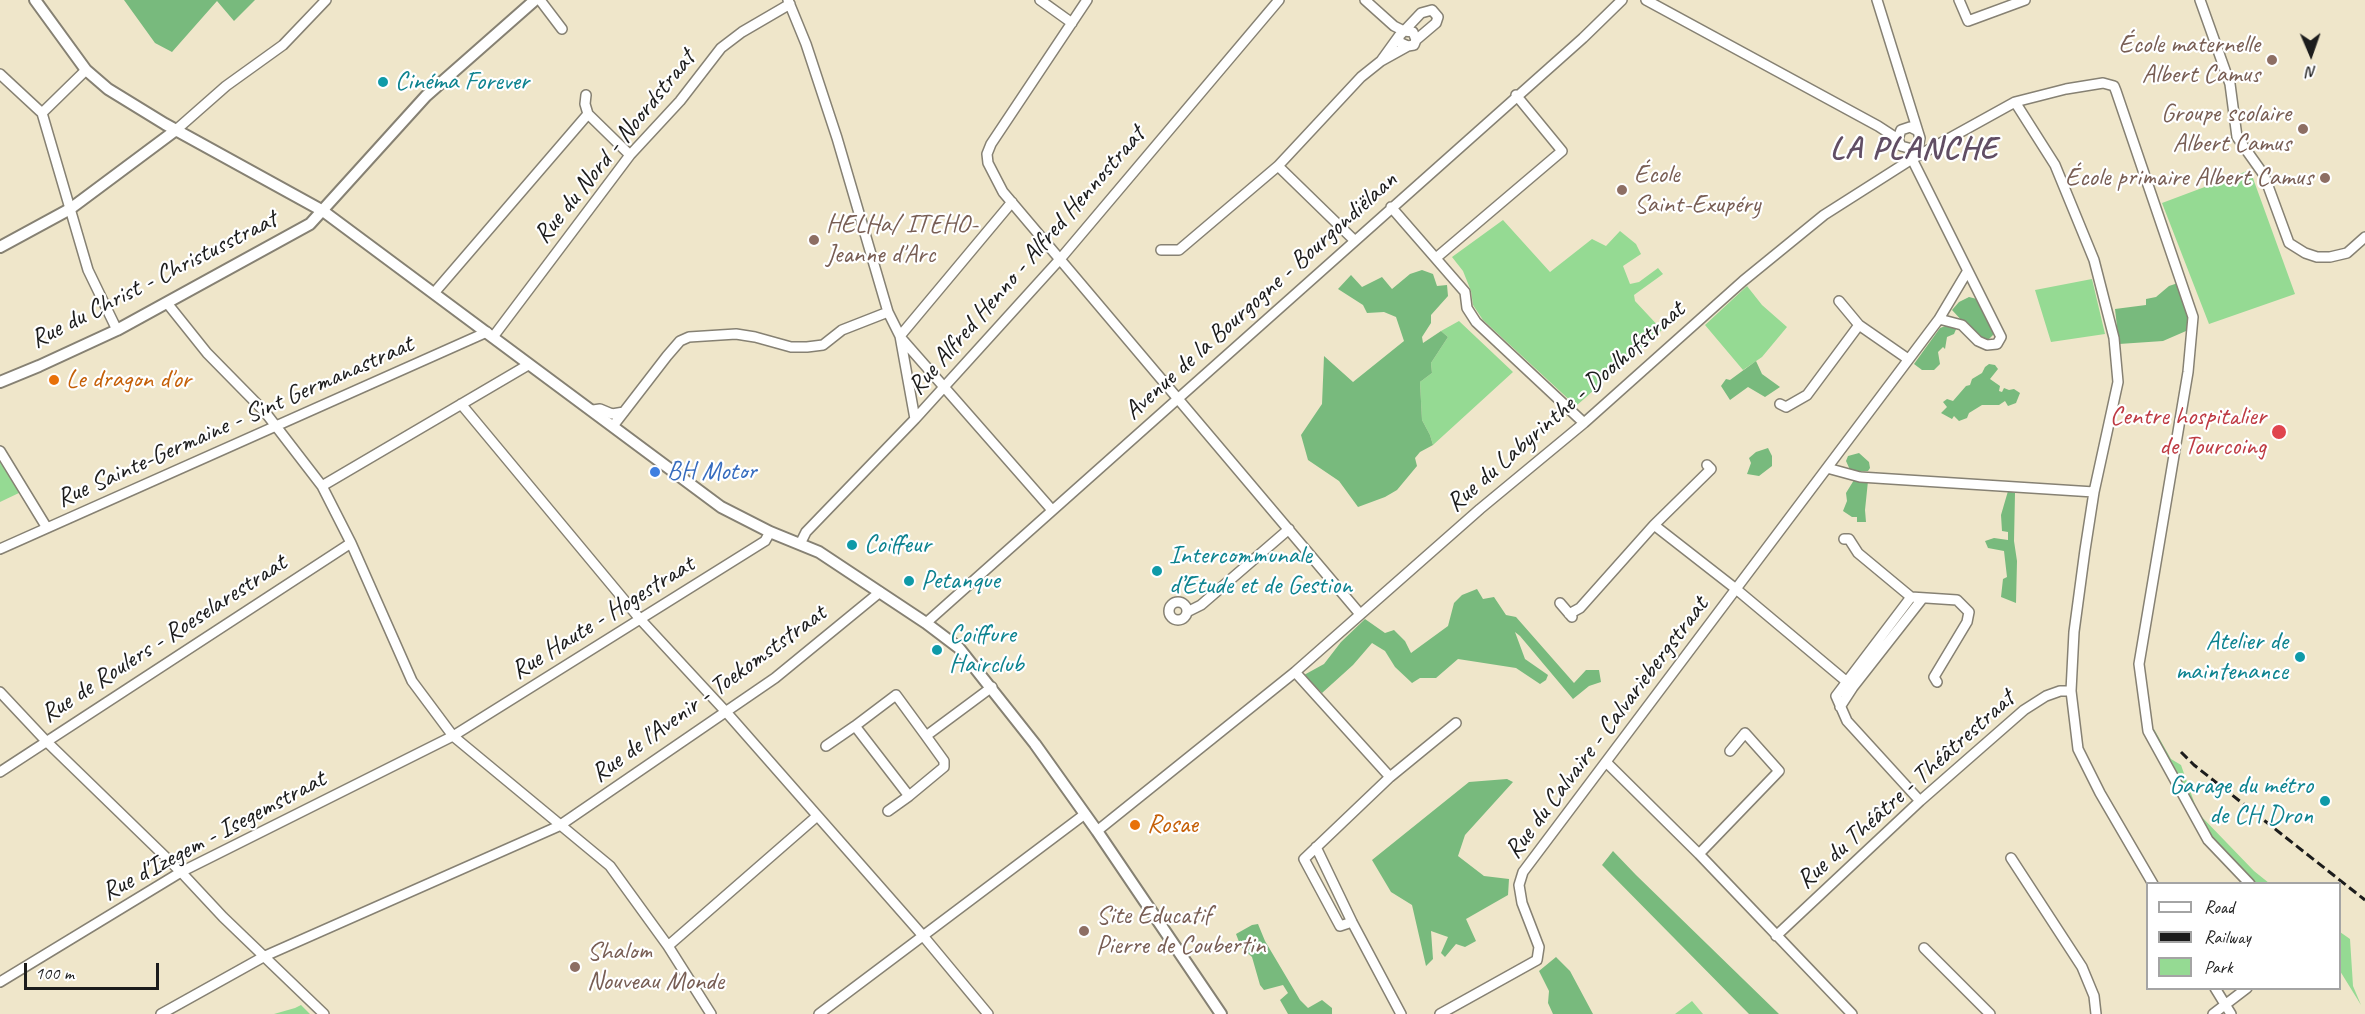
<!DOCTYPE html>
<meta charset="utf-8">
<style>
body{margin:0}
#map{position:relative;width:2365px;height:1014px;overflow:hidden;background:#efe6ca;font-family:Caveat,sans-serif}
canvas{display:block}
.legend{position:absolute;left:2146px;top:882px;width:195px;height:108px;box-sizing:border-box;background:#fff;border:2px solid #a4a4a4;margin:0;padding:8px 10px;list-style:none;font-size:18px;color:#1c1c1c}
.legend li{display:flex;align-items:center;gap:12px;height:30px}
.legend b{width:30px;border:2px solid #a4a4a4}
.north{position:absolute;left:2281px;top:24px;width:60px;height:60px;-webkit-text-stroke:4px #fff;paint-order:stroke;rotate:178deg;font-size:16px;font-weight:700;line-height:24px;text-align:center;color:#1c1c1c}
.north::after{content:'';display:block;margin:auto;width:21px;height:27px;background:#1c1c1c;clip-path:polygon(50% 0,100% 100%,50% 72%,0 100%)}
.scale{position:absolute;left:24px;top:963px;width:135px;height:27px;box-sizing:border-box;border:3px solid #1c1c1c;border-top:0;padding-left:8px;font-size:18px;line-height:21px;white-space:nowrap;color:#1c1c1c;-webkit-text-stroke:4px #fff;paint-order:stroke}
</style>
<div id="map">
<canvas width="2365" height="1014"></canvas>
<ul class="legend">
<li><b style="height:8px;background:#fff"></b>Road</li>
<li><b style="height:8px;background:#1c1c1c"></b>Railway</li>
<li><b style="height:16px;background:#95da93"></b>Park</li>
</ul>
<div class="north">N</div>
<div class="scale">100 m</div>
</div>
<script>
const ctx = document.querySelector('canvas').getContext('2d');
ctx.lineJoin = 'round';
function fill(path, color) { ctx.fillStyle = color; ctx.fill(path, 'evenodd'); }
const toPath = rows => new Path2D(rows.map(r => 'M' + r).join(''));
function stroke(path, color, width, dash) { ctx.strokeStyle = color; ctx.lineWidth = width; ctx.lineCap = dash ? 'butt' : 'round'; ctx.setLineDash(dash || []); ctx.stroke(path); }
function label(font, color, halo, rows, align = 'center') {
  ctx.font = font + ' Caveat,sans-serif'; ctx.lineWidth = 4.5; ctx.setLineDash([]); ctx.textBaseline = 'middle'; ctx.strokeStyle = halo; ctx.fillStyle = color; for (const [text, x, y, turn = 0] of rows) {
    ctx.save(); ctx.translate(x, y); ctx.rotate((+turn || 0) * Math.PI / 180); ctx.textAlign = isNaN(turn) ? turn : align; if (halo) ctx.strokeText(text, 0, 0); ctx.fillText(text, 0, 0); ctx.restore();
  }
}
const green = toPath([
 [2250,170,2295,294,2209,324,2162,203],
 [1503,220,1550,272,1592,239,1606,246,1620,231,1636,244,1641,254,1623,266,1630,284,1639,282,1658,268,1663,274,1634,295,1635,301,1662,330,1576,406,1483,320,1473,305,1471,291,1463,271,1452,257],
 [2092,279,2105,334,2051,342,2035,290],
 [1747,286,1762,305,1787,327,1762,357,1743,370,1705,325],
 [1459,321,1513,372,1433,445,1430,435,1422,420,1420,382,1432,373,1431,363,1448,337,1441,331],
 [0,458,21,492,0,502],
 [2154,729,2171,759,2181,765,2198,813,2254,871,2269,883,2254,883,2208,840,2148,731],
 [2340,932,2350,939,2353,986,2361,1005,2340,971],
 [1692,1001,1703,1014,1675,1014],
 [301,1005,310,1014,274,1014,295,1008]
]);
const forest = toPath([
 [124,0,255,0,234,21,217,1,172,52,155,43],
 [1422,270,1433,274,1437,286,1447,285,1448,296,1431,315,1431,323,1422,337,1423,343,1441,331,1448,337,1431,363,1432,373,1420,382,1422,420,1430,435,1433,445,1420,452,1415,458,1417,466,1397,490,1385,497,1358,507,1339,481,1308,460,1301,435,1322,404,1324,356,1353,382,1404,341,1396,317,1384,312,1367,313,1363,305,1338,289,1351,275,1362,287,1382,277,1392,289,1410,274],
 [2181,282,2193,328,2163,341,2119,344,2115,309,2146,305,2146,299,2156,297,2169,286],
 [1969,297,1977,299,1981,305,1993,330,1993,335,1989,339,1979,339,1952,310,1959,302],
 [1948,325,1957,327,1954,334,1947,337,1945,349,1943,347,1938,352,1940,364,1934,370,1922,370,1914,364,1940,328],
 [1756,361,1762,374,1780,387,1765,397,1748,387,1730,400,1721,386,1726,379,1730,380],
 [1989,364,1995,365,1998,369,1990,379,2000,386,1999,391,2002,392,2004,388,2009,390,2014,389,2020,393,2016,403,2008,406,2005,401,1999,405,1982,405,1969,413,1967,418,1959,421,1954,416,1952,419,1941,413,1947,407,1943,402,1947,399,1953,401,1966,386,1970,385,1972,379,1982,373,1985,367],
 [1768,448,1772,456,1772,466,1759,476,1747,474,1751,463,1749,458,1756,452],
 [1859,453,1869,462,1870,468,1868,471,1851,472,1846,461,1848,456],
 [1854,480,1868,481,1865,510,1866,522,1857,522,1857,517,1852,517,1843,511,1847,501,1846,493],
 [2008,491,2015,493,2014,541,2017,561,2016,603,2001,597,2003,579,2007,577,2004,551,1988,548,1985,541,1994,538,2008,540,2008,532,2002,531,2001,515],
 [1477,589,1483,599,1494,597,1506,615,1516,617,1574,683,1586,670,1599,670,1601,682,1589,686,1573,699,1520,636,1515,632,1525,659,1548,675,1546,680,1540,684,1516,668,1458,659,1436,678,1420,678,1412,683,1395,667,1385,651,1372,643,1353,665,1322,693,1304,675,1324,664,1341,642,1365,619,1385,633,1394,630,1405,641,1411,653,1448,626,1454,603,1462,595],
 [1507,779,1513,782,1465,835,1458,856,1484,876,1509,879,1508,895,1466,919,1476,941,1465,947,1456,944,1445,957,1441,953,1448,937,1431,931,1433,959,1426,966,1412,905,1391,892,1372,860,1469,782],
 [1613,851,1636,875,1779,1014,1749,1014,1602,865],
 [1258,924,1265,941,1300,1000,1308,1008,1322,1000,1332,1008,1332,1014,1288,1014,1280,1000,1288,993,1283,985,1264,990,1260,985,1252,957,1241,947,1236,934,1252,925],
 [1556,957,1570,971,1593,1014,1553,1014,1548,1003,1549,991,1539,971]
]);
const minor = toPath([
 [540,0,562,29],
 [788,0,806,44,837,138,888,312,900,336,915,419],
 [1040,0,1072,23],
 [1087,0,991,144,987,154,988,163,1003,192,1360,614],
 [1365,0,1394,26,1404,31,1413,32,1416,40,1414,45,1408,46,1399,42,1399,36,1404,31,1421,13,1432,10,1438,17,1436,23,1416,40],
 [1646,0,1878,126,1898,139],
 [1877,0,1920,138,1919,143,1912,149,1901,146,1898,139,1901,130,1910,127,1916,130],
 [1959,0,1968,21,2025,0],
 [2200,0,2230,84,2237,137,2264,175,2289,243,2305,253,2317,257,2330,257,2347,253,2365,237],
 [1399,36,1381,61,1408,46],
 [0,74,42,113,88,270,117,330],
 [586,95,585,104,588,114,630,155],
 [2015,102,2055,165,2094,260,2114,338,2118,382,2094,492,2085,550,2074,632,2071,691,2078,749,2100,793,2153,884],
 [42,113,86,70],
 [176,130,226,86,283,45,326,0],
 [1912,159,2001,337,1997,344,1987,345,1978,341,1962,325,1939,319],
 [1278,166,1354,240],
 [1391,207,1465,292,1467,308,1476,322,1584,423],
 [1161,250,1179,250,1278,166,1361,77,1381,61],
 [1436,258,1562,151,1516,95],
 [434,293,588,114],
 [1839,301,1859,325,1908,359],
 [167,303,207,353,265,412,322,486,351,543,412,681,453,736,610,866,668,946,711,1014],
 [900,336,1012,202],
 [493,337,630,155,680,101,721,48,742,32,790,4],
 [901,338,1052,510],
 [461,404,640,619,727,713,924,937,988,1014],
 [1780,404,1786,407,1807,395,1859,325],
 [593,410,600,409,612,414,624,412],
 [613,426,667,356,680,341,689,337,736,334,755,337,791,347,807,347,823,345,842,330,888,312],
 [0,451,47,528],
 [1827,468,1860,477,2094,492],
 [322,486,528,365],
 [1654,525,1736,589,1853,687],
 [1844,539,1849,539,1858,553,1911,597,1957,600,1969,612,1967,622,1934,677,1937,682],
 [800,544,806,532,915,419,1061,258,1279,0],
 [0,549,487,332],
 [1911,597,1836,696,1847,721,1920,801],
 '1169 611a9 9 0 1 1 18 0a9 9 0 1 1-18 0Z',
 [1560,603,1572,617],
 [1187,612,1201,605,1289,529],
 [1569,614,1580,608,1654,525,1711,469,1707,465],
 [926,623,1583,38,1622,0],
 [1295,672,1390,777,1456,723],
 [0,692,46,741,181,872,223,917,324,1014],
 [1840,707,1853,687,1922,599],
 [926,736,896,695,855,726,909,796,944,767,944,761,926,736,992,687],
 [826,746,855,726],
 [1607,763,1699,854,1852,1014],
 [0,772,351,543],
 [888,811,909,796],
 [1097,831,1295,672,1480,509,1584,423,1743,281,1824,215,1912,159,2015,102,2066,89,2103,83,2114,86,2116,91,2193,317,2188,372,2139,664,2148,731,2208,840,2250,884],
 [1316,847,1352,922,1401,1014],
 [1699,854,1779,771,1745,733,1730,751],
 [2011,858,2082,967,2094,996,2096,1014],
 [1352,922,1340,926,1304,859,1390,777],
 [1776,936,1920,801,2024,710,2046,696,2060,691,2071,691],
 [668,946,816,817],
 [1924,948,1990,1014],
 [0,982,181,872,453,736,765,541,770,532],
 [2215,988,2231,1014],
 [161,1014,265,956,559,826,775,678,880,592],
 [819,1014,1085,814],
 [1440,1014,1537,960,1539,947,1522,903,1519,885,1523,872,1939,319,1967,272],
 [2213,1014,2247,988]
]);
const tertiary = toPath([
 [35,0,86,70,108,89,165,124,323,211,721,507,770,532,819,552,926,623,959,648,1035,744,1097,831,1221,1014],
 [0,247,70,209,176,130],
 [0,382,39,366,117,330,310,224,426,96,535,0]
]);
const rail = toPath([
 [2181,752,2194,765,2365,900]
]);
const markers = [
 [2272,60,6,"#8d6e63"],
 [383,82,6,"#0f9aa8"],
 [2303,129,6,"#8d6e63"],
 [2325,178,6,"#8d6e63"],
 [1622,190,6,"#8d6e63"],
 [814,240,6,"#8d6e63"],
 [54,380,6,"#e8710a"],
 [2279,432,8,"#e0444e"],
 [655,472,6,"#3f7fe0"],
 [852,545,6,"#0f9aa8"],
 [1157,571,6,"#0f9aa8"],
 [909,581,6,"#0f9aa8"],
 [937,650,6,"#0f9aa8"],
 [2300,657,6,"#0f9aa8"],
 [2325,801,6,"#0f9aa8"],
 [1135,825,6,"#e8710a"],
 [1084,931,6,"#8d6e63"],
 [575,967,6,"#8d6e63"]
];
const educationNames = [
 ["École maternelle",2260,45,"right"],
 ["Albert Camus",2260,75,"right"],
 ["Groupe scolaire",2291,114,"right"],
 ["Albert Camus",2291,144,"right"],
 ["École",1634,175],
 ["Saint-Exupéry",1634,205],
 ["École primaire Albert Camus",2313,178,"right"],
 ["HELHa/ ITEHO-",826,225],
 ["Jeanne d'Arc",826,255],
 ["Site Educatif",1096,916],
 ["Pierre de Coubertin",1096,946],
 ["Shalom",587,952],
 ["Nouveau Monde",587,982]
];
const cultureNames = [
 ["Cinéma Forever",395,82],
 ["Coiffeur",864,545],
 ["Intercommunale",1169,556],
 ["d’Etude et de Gestion",1169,586],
 ["Petanque",921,581],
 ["Coiffure",949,635],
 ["Hairclub",949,665],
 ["Atelier de",2288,642,"right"],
 ["maintenance",2288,672,"right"],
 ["Garage du métro",2313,786,"right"],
 ["de CH Dron",2313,816,"right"]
];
const streetNames = [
 ["Rue du Nord - Noordstraat",615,147,-51],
 ["Rue Alfred Henno - Alfred Hennostraat",1027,261,-49],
 ["Rue du Christ - Christusstraat",154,280,-27],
 ["Avenue de la Bourgogne - Bourgondiëlaan",1261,296,-42],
 ["Rue du Labyrinthe - Doolhofstraat",1566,407,-41],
 ["Rue Sainte-Germaine - Sint Germanastraat",235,422,-24],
 ["Rue Haute - Hogestraat",603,618,-32],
 ["Rue de Roulers - Roeselarestraat",164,639,-33],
 ["Rue de l'Avenir - Toekomststraat",709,694,-36],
 ["Rue du Calvaire - Calvariebergstraat",1607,728,-53],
 ["Rue du Théâtre - Théâtrestraat",1906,790,-42],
 ["Rue d'Izegem - Isegemstraat",214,836,-28]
];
const foodNames = [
 ["Le dragon d'or",66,380],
 ["Rosae",1147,825]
];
const healthNames = [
 ["Centre hospitalier",2266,417],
 ["de Tourcoing",2266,447]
];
const shopNames = [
 ["BH Motor",667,472]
];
const districtNames = [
 ["LA PLANCHE",1914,150]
];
fill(green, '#95da93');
fill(forest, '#78ba7d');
stroke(minor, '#868173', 12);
stroke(tertiary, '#868173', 14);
stroke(minor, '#fff', 9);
stroke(tertiary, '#fff', 10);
stroke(rail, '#1c1c1c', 3, [9, 4.5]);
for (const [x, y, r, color] of markers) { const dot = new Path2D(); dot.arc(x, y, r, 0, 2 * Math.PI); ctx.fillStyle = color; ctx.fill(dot); stroke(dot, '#fff', 2); }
label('26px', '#785e54', '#fff', educationNames, 'left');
label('26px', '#0d838f', '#fff', cultureNames, 'left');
label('26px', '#1c1c1c', '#fff', streetNames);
label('26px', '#c56008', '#fff', foodNames, 'left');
label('26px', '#be3a42', '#fff', healthNames, 'right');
label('26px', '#366cbe', '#fff', shopNames, 'left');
ctx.letterSpacing = '1.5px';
label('bold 32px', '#614e64', '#fff', districtNames);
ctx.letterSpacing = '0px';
</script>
